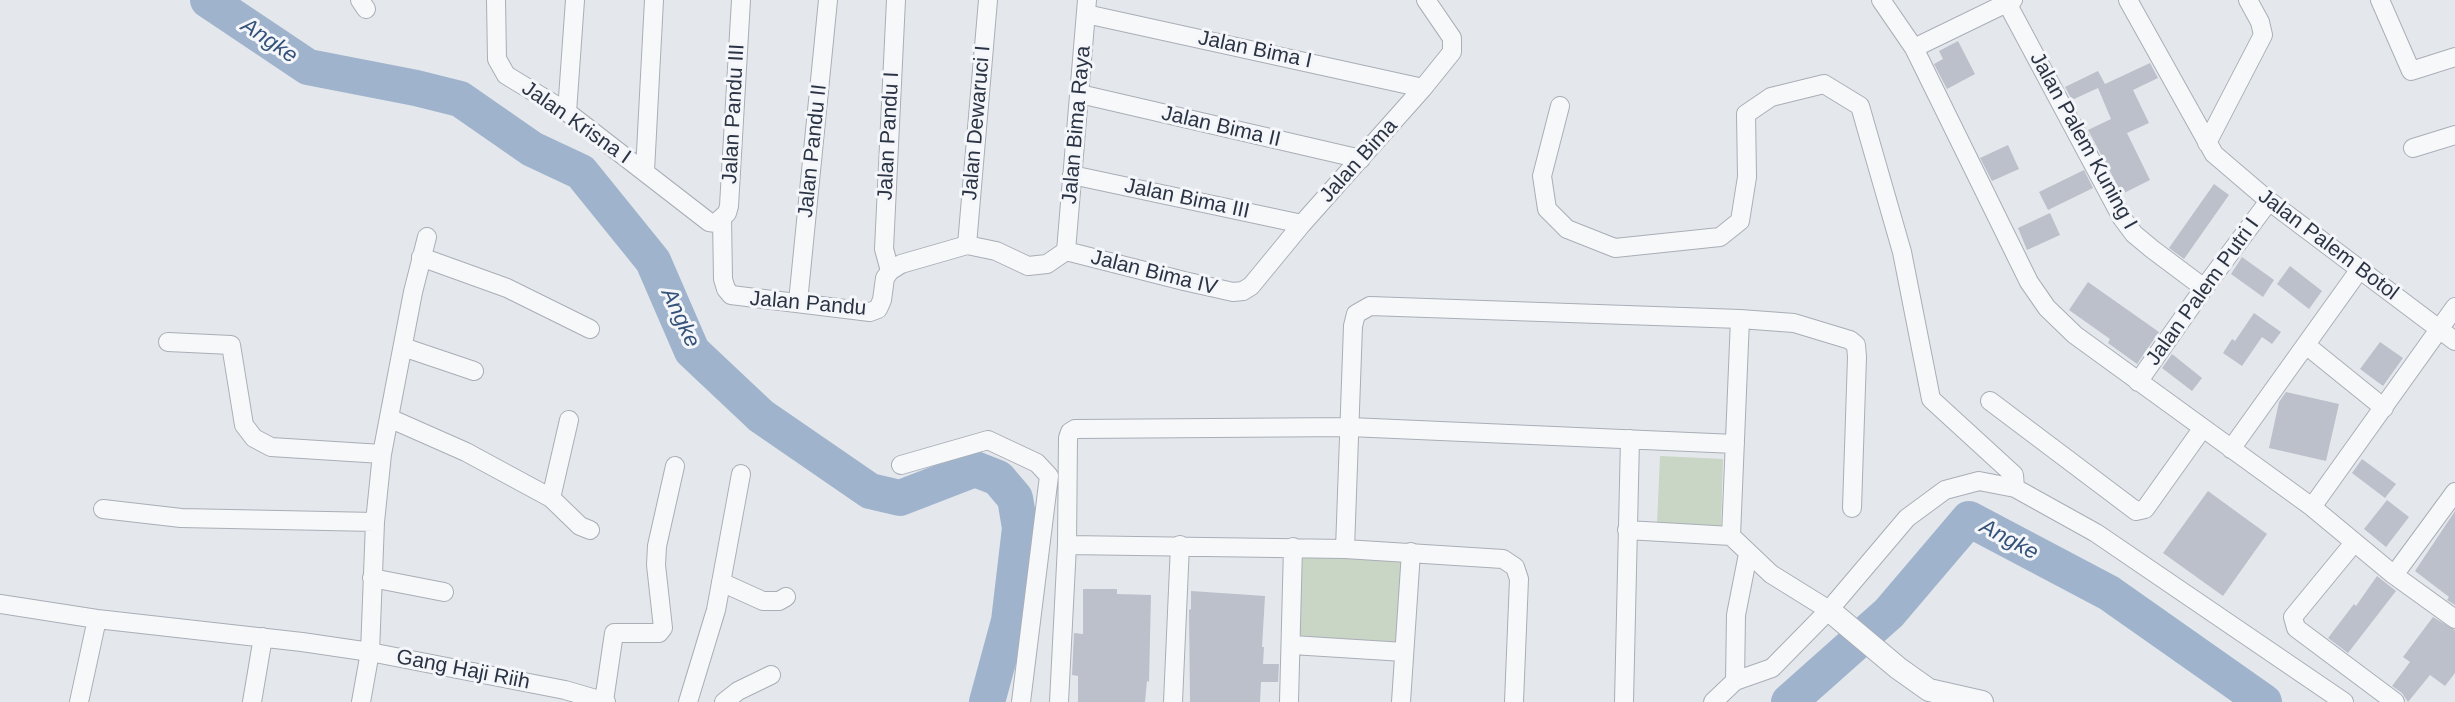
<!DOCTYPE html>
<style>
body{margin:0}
canvas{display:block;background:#e4e7ec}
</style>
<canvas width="2455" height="702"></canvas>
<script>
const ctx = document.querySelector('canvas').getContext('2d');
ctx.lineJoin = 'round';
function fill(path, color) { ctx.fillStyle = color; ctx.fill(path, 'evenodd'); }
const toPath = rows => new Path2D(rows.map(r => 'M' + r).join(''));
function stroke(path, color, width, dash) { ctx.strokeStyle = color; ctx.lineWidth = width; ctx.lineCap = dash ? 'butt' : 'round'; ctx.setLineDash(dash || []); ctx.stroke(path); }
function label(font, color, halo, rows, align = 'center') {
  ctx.font = font + ' Helvetica,sans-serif'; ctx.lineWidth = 6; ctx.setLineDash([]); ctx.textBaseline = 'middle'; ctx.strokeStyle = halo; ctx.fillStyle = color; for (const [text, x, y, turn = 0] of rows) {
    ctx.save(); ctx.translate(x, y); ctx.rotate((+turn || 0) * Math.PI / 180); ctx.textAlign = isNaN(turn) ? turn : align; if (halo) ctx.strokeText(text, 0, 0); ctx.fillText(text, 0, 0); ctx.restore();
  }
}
const green = toPath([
 [1660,456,1723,459,1721,527,1657,525],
 [1300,557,1406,558,1398,646,1298,640]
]);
const river = toPath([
 [208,0,308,67,416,88,460,99,532,149,581,172,653,261,692,351,761,416,870,491,900,498,975,469,998,478,1015,498,1020,528,1009,621,987,702],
 [1789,702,1889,613,1969,519,2109,593,2264,702]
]);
const building = toPath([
 [1958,41,1975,74,1947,89,1934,64,1943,59,1939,51],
 [2150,63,2158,78,2133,90,2149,123,2127,133,2150,180,2122,194,2088,130,2111,119,2098,88,2072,100,2065,87,2098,71,2105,84],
 [2008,145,2019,169,1992,181,1980,158],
 [2084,170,2093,188,2048,210,2039,192],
 [2214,184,2229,195,2184,259,2169,248],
 [2050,213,2060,235,2027,250,2018,228],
 [2242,257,2274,280,2263,297,2231,274],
 [2290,266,2322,291,2309,309,2277,284],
 [2088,282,2159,332,2137,364,2108,343,2110,339,2069,310],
 [2254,313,2281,332,2272,344,2262,337,2242,366,2223,353,2232,339,2235,341],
 [2380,342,2403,358,2383,386,2360,369],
 [2172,354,2202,378,2192,391,2162,368],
 [2286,392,2339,404,2326,461,2269,448,2279,402],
 [2362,459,2396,484,2385,498,2352,473],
 [2208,491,2267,534,2223,596,2163,553],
 [2387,500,2409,517,2386,547,2364,529],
 [2455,511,2455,605,2447,600,2449,597,2415,571],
 [2377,576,2396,591,2348,653,2328,638,2354,604,2356,606],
 [1083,589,1117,589,1117,594,1151,595,1149,682,1147,681,1145,702,1078,702,1078,676,1072,675,1074,633,1083,634],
 [1191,591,1265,596,1262,647,1264,647,1263,664,1279,664,1278,682,1261,682,1260,702,1190,702,1189,610,1191,609],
 [2433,617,2455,630,2455,673,2445,686,2430,675,2408,702,2402,693,2392,686,2410,662,2403,657]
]);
const minor = toPath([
 [360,0,366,9],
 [496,0,497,59,506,75,567,112,709,222,716,223,727,213,729,206,741,0],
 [1881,0,1914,48,2029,282,2047,308,2075,335,2312,507,2394,575,2455,619],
 [2128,0,2214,154,2269,201,2455,341],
 [2380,0,2411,71,2455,57],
 [2007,3,2122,218,2134,234,2152,249,2204,288],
 [1086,14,1423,88],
 [1914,48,2013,0],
 [1080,94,1361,159],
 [1560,106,1542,176,1547,209,1567,229,1615,248,1720,237,1740,221,1747,177,1746,114,1771,97,1824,84,1860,106,1902,252,1931,399,2014,475,2015,488],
 [567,112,575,0],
 [2207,143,2263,35,2260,22,2248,0],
 [2413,148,2455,135],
 [645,171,654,0],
 [1072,175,1302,224],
 [722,218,723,279,726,289,731,295,870,312,878,309,882,300,885,278,890,271,901,264,967,245,996,251,1028,266,1047,264,1066,251],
 [967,245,988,0],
 [1066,251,1184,281,1233,292,1243,291,1251,286,1302,224,1423,88,1452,52,1452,38,1426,0],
 [1066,251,1087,0],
 [421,257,507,288,590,329],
 [890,271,884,249,896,0],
 [798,302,828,0],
 [168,342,231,345,244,425,254,438,271,447,382,454],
 [2306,345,2384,408],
 [403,347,474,371],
 [2138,382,2204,288,2269,201],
 [1990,401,2136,511,2145,509,2202,429],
 [389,418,466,452,551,498,580,526,590,530],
 [2231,449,2360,269],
 [901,465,988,440,1037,463,1049,476,1021,702],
 [551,498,569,420],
 [2312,507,2455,307],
 [103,509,181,518,375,522],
 [1627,530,1731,536,1771,574,1829,610],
 [1731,536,1740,319],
 [2353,544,2293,617,2296,628,2395,702],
 [1067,545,1345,549,1503,559,1515,567,1519,579,1514,702],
 [1345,549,1353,326,1356,314,1370,306,1740,319,1794,323,1850,340,1856,345,1857,357,1852,508],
 [2394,575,2455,492],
 [372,578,444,592],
 [721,582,763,601,779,601,786,597],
 [0,604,97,619,302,642,370,652,375,522,382,454,413,292,427,237],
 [1292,645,1404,652],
 [1735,681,1772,668,1829,610,1907,518,1945,490,1979,481,2015,488,2096,533,2344,702],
 [604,701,614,633,659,633,663,628,656,565,657,546,675,466],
 [79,702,97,619],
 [252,702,263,637],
 [361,702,370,652,565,690,606,702],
 [688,702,716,610,741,474],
 [724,702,738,691,771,675],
 [1059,702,1067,545,1068,438,1070,432,1075,429,1350,427,1735,444],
 [1173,702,1180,545],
 [1289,702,1293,547],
 [1401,702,1411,552],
 [1624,702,1630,439],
 [1713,702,1735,681,1736,615,1748,554]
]);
const tertiary = toPath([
 [1829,610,1898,668,1929,690,1982,702]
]);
const streetNames = [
 ["Jalan Bima I",1255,50,12],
 ["Jalan Pandu III",734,114,-87],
 ["Jalan Krisna I",576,123,35],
 ["Jalan Dewaruci I",977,123,-85],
 ["Jalan Bima Raya",1077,125,-85],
 ["Jalan Bima II",1221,127,13],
 ["Jalan Pandu I",889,136,-87],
 ["Jalan Palem Kuning I",2083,141,61],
 ["Jalan Pandu II",813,151,-84],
 ["Jalan Bima",1359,161,-48],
 ["Jalan Bima III",1187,199,12],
 ["Jalan Palem Botol",2328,245,37],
 ["Jalan Bima IV",1154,273,14],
 ["Jalan Palem Putri I",2203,292,-54],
 ["Jalan Pandu",808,304,5],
 ["Gang Haji Riih",463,670,11]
];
const waterNames = [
 ["Angke",269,41,34],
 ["Angke",680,318,65],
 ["Angke",2009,540,28]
];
fill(green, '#c9d6c5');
stroke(river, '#9fb4cc', 36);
fill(building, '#bbc0ca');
stroke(minor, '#a9aeb7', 20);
stroke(tertiary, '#a9aeb7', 24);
stroke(minor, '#f7f8fa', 18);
stroke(tertiary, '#f7f8fa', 22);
label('21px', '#2b3445', '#f4f6f9', streetNames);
label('italic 22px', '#34527a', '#f4f6f9', waterNames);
</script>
